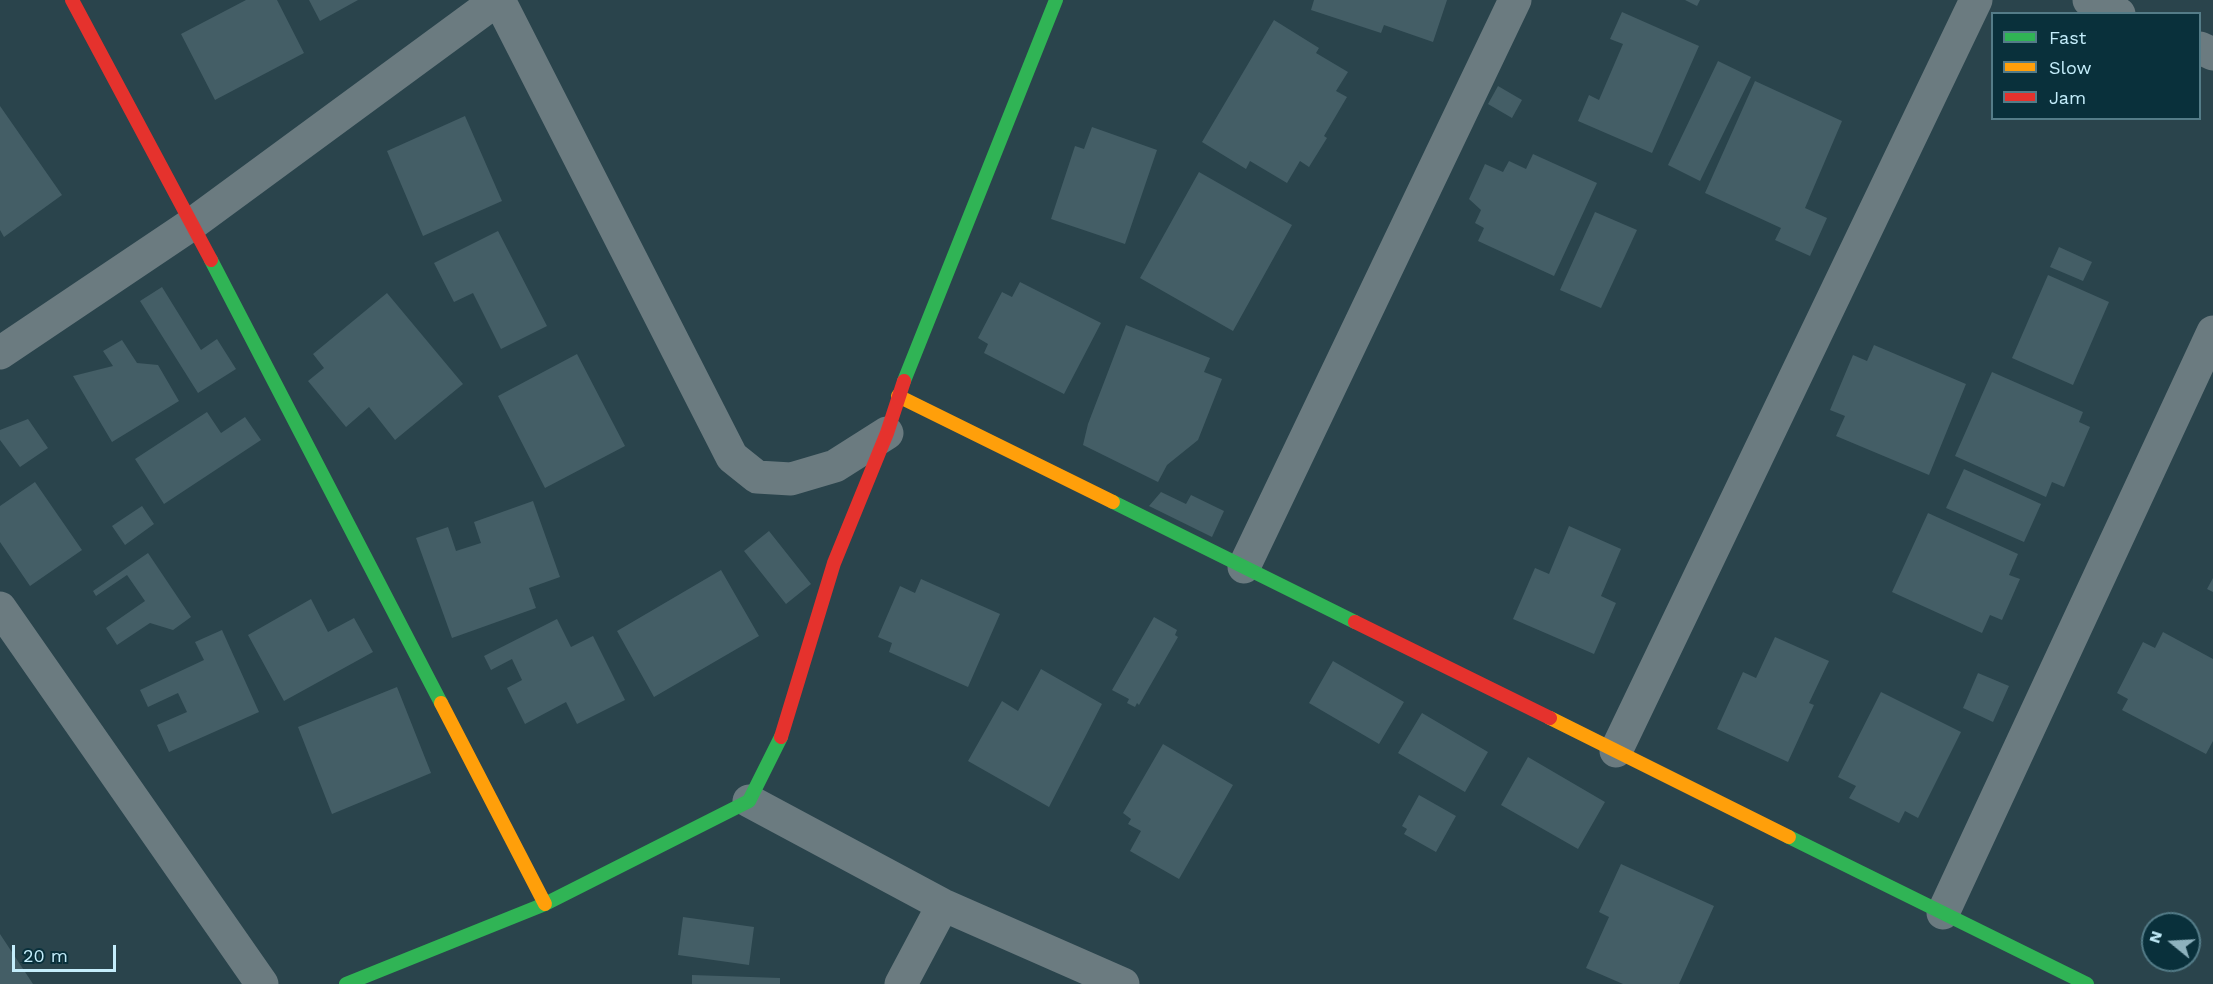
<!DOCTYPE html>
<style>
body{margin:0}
#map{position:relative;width:2213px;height:984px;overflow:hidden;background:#2a444c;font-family:"Work Sans",sans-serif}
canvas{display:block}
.legend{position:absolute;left:1991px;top:12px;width:210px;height:108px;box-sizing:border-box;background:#09303b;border:2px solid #547c88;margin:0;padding:8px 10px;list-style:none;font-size:18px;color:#c4edfb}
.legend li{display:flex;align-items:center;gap:12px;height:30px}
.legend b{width:30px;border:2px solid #547c88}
.north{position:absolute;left:2141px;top:912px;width:60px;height:60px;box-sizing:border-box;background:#09303b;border:2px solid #547c88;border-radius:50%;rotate:288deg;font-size:16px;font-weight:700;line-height:24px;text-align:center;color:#c4edfb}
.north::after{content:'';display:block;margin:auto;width:21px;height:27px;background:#8eb2be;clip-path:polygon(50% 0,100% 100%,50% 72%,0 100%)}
.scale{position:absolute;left:12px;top:945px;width:104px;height:27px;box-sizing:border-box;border:3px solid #c4edfb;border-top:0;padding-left:8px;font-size:18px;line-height:21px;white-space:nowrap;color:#c4edfb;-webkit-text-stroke:4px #09303b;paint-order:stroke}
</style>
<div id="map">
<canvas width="2213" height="984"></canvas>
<ul class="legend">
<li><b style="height:8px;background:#30b455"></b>Fast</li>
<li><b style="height:8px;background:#ff9f0a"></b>Slow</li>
<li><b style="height:8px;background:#e5322d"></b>Jam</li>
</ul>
<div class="north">N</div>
<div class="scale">20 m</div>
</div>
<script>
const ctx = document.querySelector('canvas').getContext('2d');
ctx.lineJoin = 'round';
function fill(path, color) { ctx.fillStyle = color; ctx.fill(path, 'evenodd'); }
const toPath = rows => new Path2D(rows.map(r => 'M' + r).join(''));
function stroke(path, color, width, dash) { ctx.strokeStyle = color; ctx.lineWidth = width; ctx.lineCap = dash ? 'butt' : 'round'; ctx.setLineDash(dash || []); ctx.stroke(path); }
const building = toPath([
 [246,0,277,0,304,53,215,100,181,34],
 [309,0,358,0,320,21],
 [1314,0,1447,0,1433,42,1384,25,1381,33,1311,10],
 [1685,0,1700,0,1697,6],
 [1622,12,1699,46,1652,153,1578,121,1589,95,1599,100,1623,44,1610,39],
 [1274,20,1319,48,1316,53,1348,72,1336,91,1347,97,1324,136,1327,138,1309,167,1300,161,1287,183,1250,161,1246,169,1202,142],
 [1718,61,1751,77,1700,181,1668,165],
 [1755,81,1842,121,1805,208,1827,218,1810,256,1775,240,1781,228,1705,193],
 [1498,86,1522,100,1512,118,1488,104],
 [0,106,62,195,4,237,0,230],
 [465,116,502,201,423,236,387,151],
 [1092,127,1157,150,1125,244,1051,219,1075,146,1084,149],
 [1533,154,1597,183,1554,276,1478,241,1484,228,1475,223,1481,210,1469,199,1485,164,1503,172,1509,161,1526,169],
 [1199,172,1292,225,1233,331,1140,278],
 [1595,212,1637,230,1601,308,1560,290],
 [498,231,547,326,501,349,473,293,454,302,434,263],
 [2059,247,2092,262,2083,281,2050,267],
 [2048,275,2109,302,2073,385,2012,358],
 [1020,282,1101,323,1064,394,984,353,988,344,978,338,1002,292,1012,297],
 [162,287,201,350,217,339,236,369,198,393,140,301],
 [387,293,463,384,395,440,369,407,346,427,308,381,324,368,313,354],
 [1126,325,1210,358,1204,372,1222,379,1198,440,1167,465,1158,482,1083,445,1088,424],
 [122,340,137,363,158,365,179,401,112,442,73,376,113,366,103,351],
 [1874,345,1966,384,1929,475,1836,436,1845,416,1830,410,1853,355,1867,361],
 [577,354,625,446,545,488,498,396],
 [1992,372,2083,412,2079,422,2090,427,2064,487,2052,482,2046,497,1955,456],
 [207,412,221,433,245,417,261,440,164,504,135,459],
 [28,419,48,448,20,467,0,440,0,430],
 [1964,469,2041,504,2024,542,1946,508],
 [35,482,82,550,30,586,0,542,0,506],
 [1161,492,1186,504,1191,495,1224,511,1212,537,1149,506],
 [533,501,560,577,529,588,536,608,452,638,416,538,448,527,456,551,481,543,474,522],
 [142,506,154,524,125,545,112,526],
 [1928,513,2018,554,2009,575,2020,579,2002,620,1990,615,1982,633,1892,592],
 [1569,526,1621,549,1601,596,1616,603,1594,654,1513,619,1535,568,1549,574],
 [769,531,811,584,786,604,744,551],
 [148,553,191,617,173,630,150,623,117,645,106,628,145,601,127,575,96,596,93,591],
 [721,570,759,636,654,697,617,631],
 [2213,578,2213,592,2207,589],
 [921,579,1000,614,968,687,889,652,892,643,878,637,900,586,915,593],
 [311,599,328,632,354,618,373,652,284,701,248,635],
 [1154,617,1177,630,1175,635,1178,637,1139,705,1137,703,1135,707,1127,703,1129,699,1112,690],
 [557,619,571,647,593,636,625,700,577,724,566,702,525,724,507,688,522,680,512,659,491,670,484,656],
 [222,630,259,712,169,752,157,725,187,712,178,693,148,707,140,690,204,660,195,642],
 [2163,632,2213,659,2213,741,2206,754,2122,710,2128,699,2117,693,2143,642,2155,648],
 [1775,637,1829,661,1809,703,1814,705,1788,762,1717,729,1743,672,1756,678],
 [1333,661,1404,702,1379,744,1309,703],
 [1041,669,1102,704,1049,807,968,761,1002,701,1018,711],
 [1978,673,2009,686,1993,722,1963,708],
 [397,687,431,773,332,814,298,727],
 [1881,692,1961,732,1918,818,1905,811,1899,823,1849,798,1856,786,1838,777],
 [1422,713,1488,752,1465,792,1398,753],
 [1163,744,1233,785,1179,879,1130,851,1141,831,1128,824,1131,819,1123,813],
 [1528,757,1605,802,1578,849,1501,805],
 [1419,795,1456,816,1436,852,1404,834,1407,829,1402,826],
 [1621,864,1714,906,1679,984,1623,984,1586,968,1609,917,1599,912],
 [683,917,754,927,749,965,678,955],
 [0,934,33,984,0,984],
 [692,975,780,978,780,984,692,984]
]);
const street = toPath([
 [499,0,732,457,757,477,791,479,835,466,887,433],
 [2089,0,2119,14],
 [2200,48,2213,54],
 [0,353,192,224,497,0],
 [1244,567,1515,0],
 [0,608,262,984],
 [1616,751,1976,0],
 [749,801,943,905,1123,984],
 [1943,913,2213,332],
 [901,984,943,905]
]);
const fast = toPath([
 [211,260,441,703],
 [904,381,1056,0],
 [1113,502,1355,622],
 [1789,837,2087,984],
 [346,984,545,904,749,801,781,737]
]);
const slow = toPath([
 [898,396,1113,502],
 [441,703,545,904],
 [1550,718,1789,837]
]);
const jam = toPath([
 [72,0,211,260],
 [1355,622,1550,718],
 [781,737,834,563,887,433,904,381]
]);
fill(building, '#445e66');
stroke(street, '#6b7b80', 33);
stroke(fast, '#30b455', 14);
stroke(slow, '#ff9f0a', 14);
stroke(jam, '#e5322d', 14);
</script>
